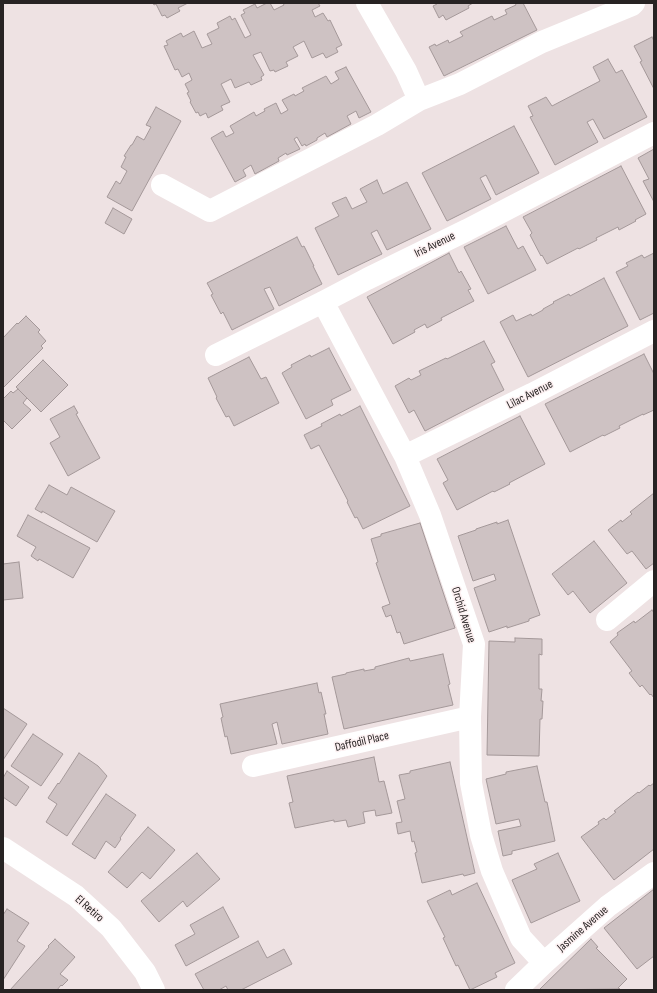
<!DOCTYPE html>
<style>
body{margin:0}
#map{position:relative;width:657px;height:993px;overflow:hidden;background:#eee2e3;font-family:"Sofia Sans Condensed",sans-serif}
canvas{display:block}
.frame{position:absolute;inset:0;border:4px solid #272323;pointer-events:none}
</style>
<div id="map">
<canvas width="657" height="993"></canvas>
<div class="frame"></div>
</div>
<script>
const ctx = document.querySelector('canvas').getContext('2d');
ctx.lineJoin = 'round';
function fill(path, color) { ctx.fillStyle = color; ctx.fill(path, 'evenodd'); }
const toPath = rows => new Path2D(rows.map(r => 'M' + r).join(''));
function stroke(path, color, width, dash) { ctx.strokeStyle = color; ctx.lineWidth = width; ctx.lineCap = dash ? 'butt' : 'round'; ctx.setLineDash(dash || []); ctx.stroke(path); }
function label(font, color, halo, rows, align = 'center') {
  ctx.font = font + ' "Sofia Sans Condensed",sans-serif'; ctx.lineWidth = 3; ctx.setLineDash([]); ctx.textBaseline = 'middle'; ctx.strokeStyle = halo; ctx.fillStyle = color; for (const [text, x, y, turn = 0] of rows) {
    ctx.save(); ctx.translate(x, y); ctx.rotate((+turn || 0) * Math.PI / 180); ctx.textAlign = isNaN(turn) ? turn : align; if (halo) ctx.strokeText(text, 0, 0); ctx.fillText(text, 0, 0); ctx.restore();
  }
}
const building = toPath([
 [153,3,188,3,178,8,180,11,167,18,165,15,162,16,156,4,154,5,153,3],
 [267,3,270,3,274,10,284,5,283,3,318,3,320,6,312,10,315,17,323,13,328,21,330,20,342,45,336,48,338,52,326,58,323,53,312,58,304,41,293,47,298,56,286,62,288,66,275,72,274,70,270,71,261,52,253,55,264,75,261,77,262,80,251,85,249,82,235,88,231,79,221,84,230,102,221,106,223,110,208,118,206,113,200,116,198,112,196,113,190,102,191,101,187,93,189,92,185,84,192,80,189,73,182,77,178,69,175,70,164,46,168,45,166,41,181,33,183,37,194,31,202,48,212,44,207,34,219,28,217,23,230,16,232,20,235,18,245,38,251,35,241,15,245,13,243,10,255,4,257,8,267,3],
 [437,3,473,3,468,6,469,8,446,20,443,15,439,18,433,6,437,4,437,3],
 [515,3,523,3,537,30,444,76,429,47,435,44,436,46,448,40,449,43,463,36,460,32,492,16,494,20,507,14,505,10,516,5,515,3],
 [652,37,654,41,654,89,640,62,642,61,634,46,652,37],
 [608,59,616,73,622,70,647,117,604,139,593,119,587,122,598,142,555,165,530,117,533,116,528,106,546,97,552,106,600,81,593,67,608,59],
 [346,67,371,112,359,118,356,111,347,116,351,124,327,137,325,133,317,138,317,140,306,146,305,144,302,146,297,137,294,139,300,149,287,155,286,153,278,158,279,161,255,174,251,165,243,170,246,176,235,182,211,138,223,131,226,137,234,133,230,126,254,112,256,116,265,111,264,109,276,103,281,114,288,110,282,100,294,94,295,96,304,91,302,88,326,76,331,84,339,79,335,72,346,67],
 [156,107,181,121,132,211,107,197,116,181,120,184,127,171,121,167,126,157,124,156,131,145,132,145,137,136,144,140,151,127,146,125,156,107],
 [514,126,539,173,496,195,486,175,480,178,491,199,447,221,422,173,514,126],
 [654,149,654,202,643,181,649,179,638,158,654,149],
 [621,166,646,214,635,220,636,221,619,230,618,227,596,238,597,240,579,249,578,248,547,264,542,255,541,256,530,235,532,233,523,217,621,166],
 [377,180,383,194,407,182,431,229,387,250,377,230,371,233,382,254,338,275,315,228,339,216,332,203,346,197,352,209,367,202,360,189,377,180],
 [113,208,132,219,124,234,105,223,113,208],
 [506,226,518,249,523,246,536,270,488,294,464,247,506,226],
 [297,237,302,247,304,246,314,266,313,266,322,284,279,306,270,287,264,289,274,309,232,330,223,312,221,314,211,295,213,294,207,283,297,237],
 [449,253,459,273,461,271,471,289,468,290,474,301,441,318,442,320,427,328,425,324,414,330,415,332,393,344,367,297,449,253],
 [654,253,654,313,640,320,616,272,628,266,626,263,642,255,644,258,654,253],
 [604,278,628,326,528,377,500,322,513,315,516,321,531,314,532,316,543,310,543,309,554,303,553,302,569,294,570,296,604,278],
 [26,316,40,330,38,332,46,341,41,346,43,348,3,388,3,338,17,323,18,324,26,316],
 [484,341,495,362,491,364,504,390,425,431,414,410,409,413,395,386,409,378,411,380,421,375,419,371,446,358,447,359,484,341],
 [329,348,351,390,331,400,333,405,306,419,282,373,292,367,291,365,310,355,311,357,329,348],
 [644,354,654,374,654,410,643,415,643,414,619,426,620,428,604,436,603,435,570,452,545,404,644,354],
 [249,357,261,379,266,377,279,403,234,426,229,416,226,417,216,398,217,397,208,378,249,357],
 [43,360,68,385,41,412,16,387,43,360],
 [18,389,27,398,23,403,31,410,12,429,3,420,3,399,11,391,13,393,18,389],
 [74,406,78,413,76,414,100,458,68,476,50,443,60,437,50,419,74,406],
 [360,406,410,506,363,529,357,517,355,518,347,502,348,501,319,445,311,449,304,435,322,426,321,424,340,414,341,416,360,406],
 [520,416,545,464,509,483,510,484,494,492,493,491,457,510,443,483,448,480,437,459,520,416],
 [49,485,67,495,71,487,115,511,97,542,42,511,42,513,35,509,49,485],
 [654,493,654,563,646,569,632,551,627,554,608,530,621,520,622,522,632,514,630,512,654,493],
 [28,515,90,548,73,578,39,559,38,561,31,556,36,547,17,536,28,515],
 [508,520,540,615,529,619,529,621,507,628,507,626,489,632,474,588,496,580,494,574,473,581,458,536,476,530,476,529,497,522,497,524,508,520],
 [420,523,455,628,404,644,400,632,397,633,391,615,386,617,382,607,390,604,376,563,378,562,371,539,381,536,381,534,420,523],
 [594,541,627,583,590,613,573,591,568,595,552,574,594,541],
 [19,562,23,598,3,600,3,564,19,562],
 [652,610,654,613,654,698,651,694,650,695,642,685,640,687,629,673,632,671,610,642,618,635,617,633,634,621,635,623,652,610],
 [515,638,542,639,542,655,539,654,539,689,542,689,541,701,543,701,542,719,540,719,539,756,487,755,489,641,515,642,515,638],
 [443,654,450,684,448,685,453,705,344,729,332,677,346,674,346,673,364,669,364,671,375,669,375,667,409,658,410,661,443,654],
 [317,683,319,693,321,692,326,714,324,714,328,734,282,744,277,722,272,724,277,744,231,754,227,736,225,737,221,718,223,717,220,704,317,683],
 [3,708,27,724,3,760,3,708],
 [33,734,63,754,41,786,11,766,33,734],
 [79,753,98,766,107,776,67,836,46,822,57,804,48,798,58,783,59,784,79,753],
 [374,757,379,782,384,781,392,813,376,816,375,810,363,812,365,823,348,827,346,820,334,822,334,820,295,828,289,803,293,802,287,776,374,757],
 [450,762,475,873,464,876,463,874,422,883,415,853,417,852,414,841,412,842,410,831,398,834,396,823,402,822,397,801,405,799,399,775,410,773,410,771,450,762],
 [537,766,545,802,547,802,555,841,512,851,512,854,503,856,498,831,521,826,519,819,496,824,486,779,506,774,506,772,537,766],
 [7,771,29,787,16,806,3,797,3,778,7,771],
 [654,783,654,849,614,880,581,837,599,824,598,822,604,818,606,820,616,812,614,811,638,792,639,793,649,785,650,786,654,783],
 [106,794,136,815,120,838,121,839,115,848,106,841,95,859,72,844,106,794],
 [148,827,175,850,150,879,142,872,127,888,108,872,148,827],
 [197,853,220,879,187,907,183,901,159,922,141,901,197,853],
 [558,853,580,901,531,923,512,880,537,869,534,864,558,853],
 [477,883,515,963,495,973,497,977,470,990,458,965,456,966,443,938,445,937,427,901,450,890,452,895,477,883],
 [654,889,654,956,637,969,604,928,654,889],
 [223,907,239,937,186,966,175,945,195,934,190,925,223,907],
 [7,909,29,923,17,941,25,946,3,980,3,915,7,909],
 [55,939,75,957,60,974,68,980,62,986,61,985,57,990,10,990,49,947,48,946,55,939],
 [591,939,598,947,596,948,627,979,618,988,620,989,539,990,591,939],
 [258,941,267,958,284,949,292,964,241,990,228,990,226,986,219,990,204,990,195,974,258,941]
]);
const minor = toPath([
 [367,3,406,71,419,100],
 [162,185,210,211,377,125,419,100,460,84,542,42,632,5,634,3],
 [323,302,405,456,430,515,474,644,470,717,471,783,481,835,492,871,521,938,544,963],
 [216,355,323,302,367,279,467,230,654,133],
 [405,456,532,394,654,331],
 [607,620,654,581],
 [253,766,470,717],
 [3,848,76,896,111,928,145,972,154,990],
 [516,990,544,963,608,906,654,873]
]);
const streetNames = [
 ["Iris Avenue",435,245,-26],
 ["Lilac Avenue",530,395,-27],
 ["Orchid Avenue",463,615,73],
 ["Daffodil Place",362,742,-13],
 ["El Retiro",89,909,41],
 ["Jasmine Avenue",583,929,-41]
];
fill(building, '#cec2c3');
stroke(building, '#a49899', 1);
stroke(minor, '#fff', 22);
label('12px', '#272323', '#fcf0f1', streetNames);
</script>
